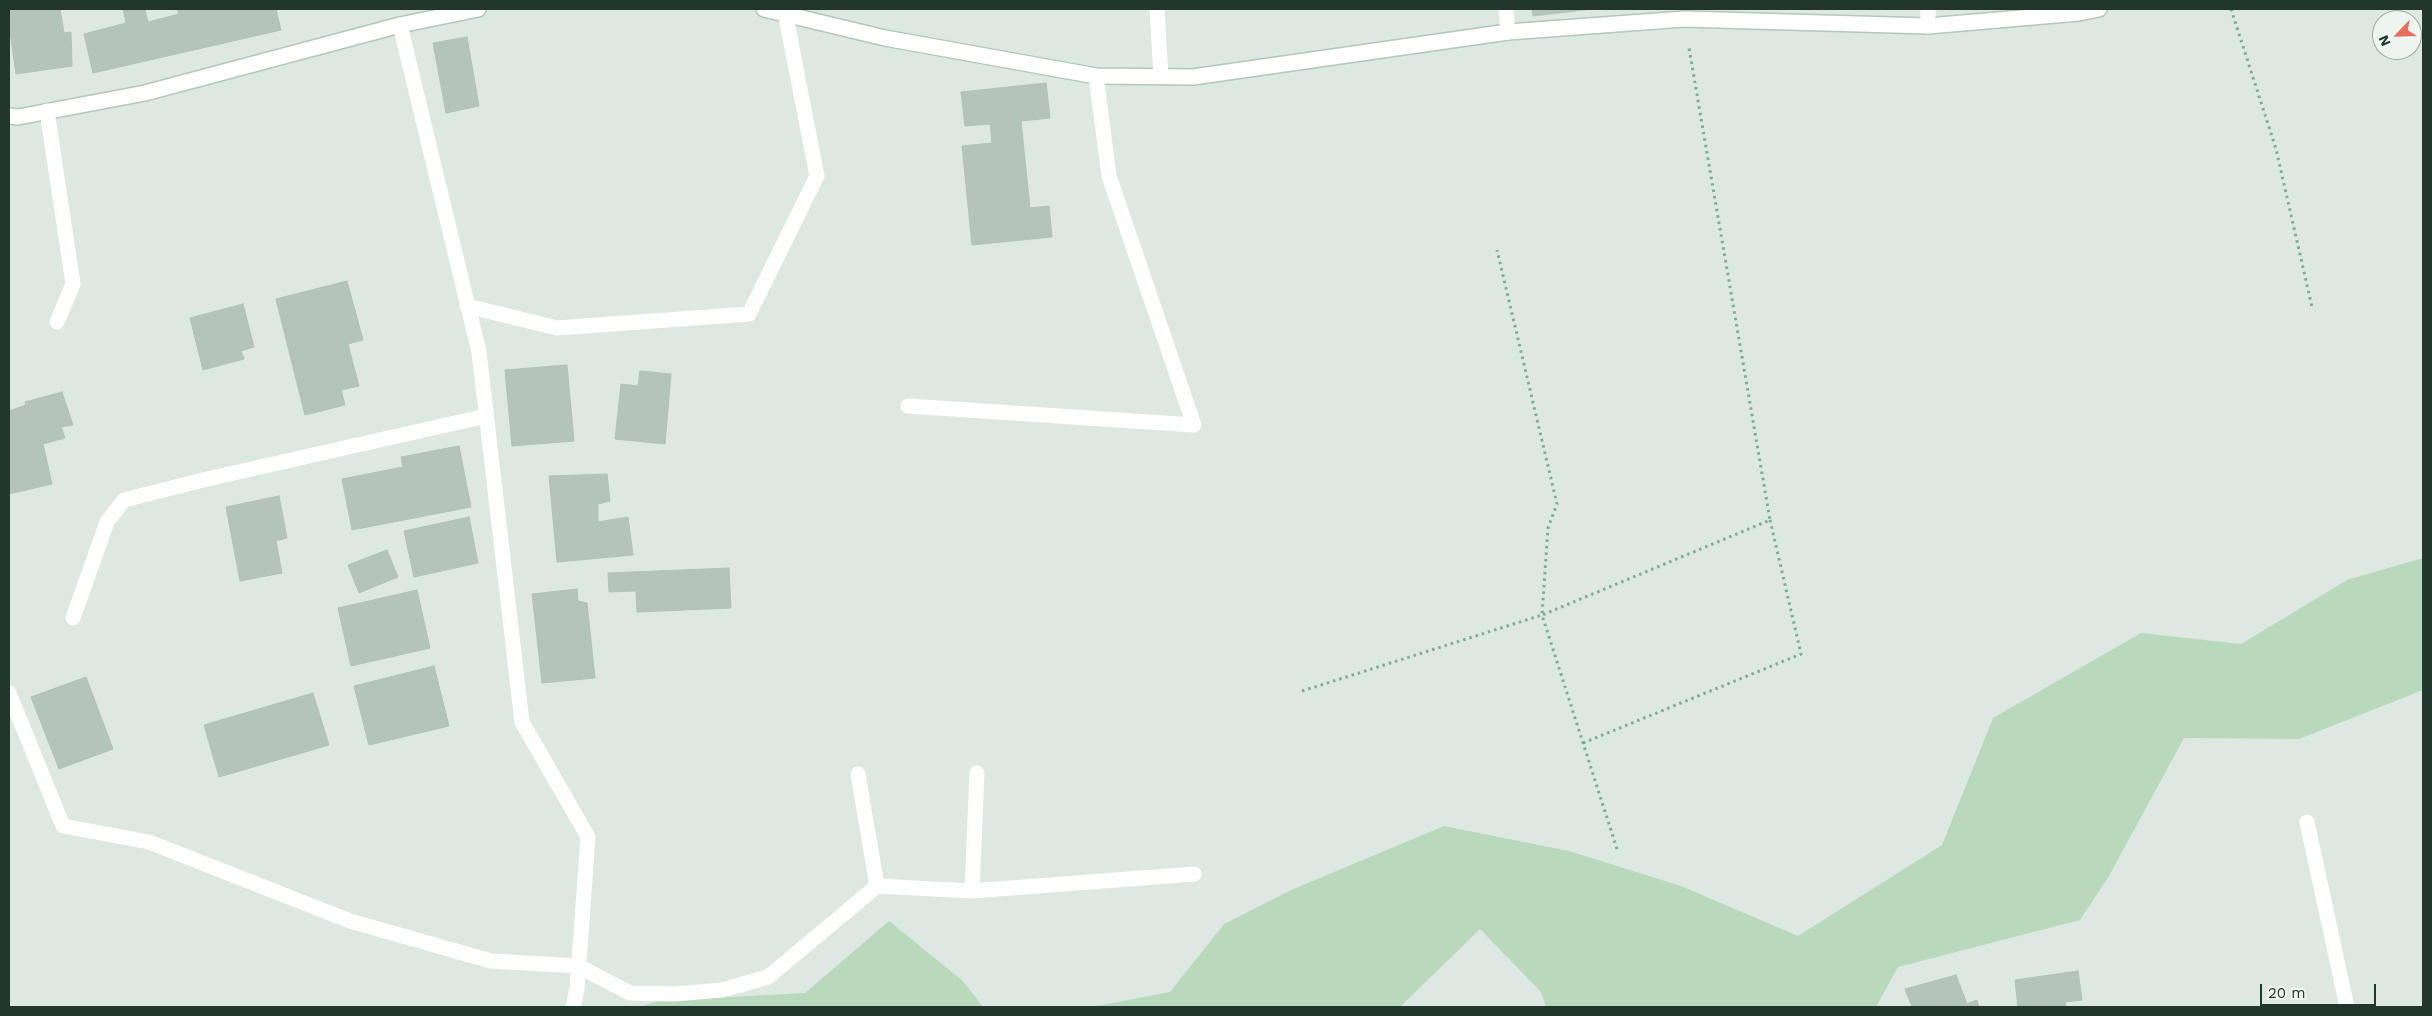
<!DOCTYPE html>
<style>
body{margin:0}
#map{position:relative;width:2432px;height:1016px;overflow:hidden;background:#dee8e2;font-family:"Work Sans",sans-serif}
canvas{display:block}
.frame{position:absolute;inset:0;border:10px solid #21372e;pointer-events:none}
.north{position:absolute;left:2372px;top:10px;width:50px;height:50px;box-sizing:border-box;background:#eef5f1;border:1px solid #9ca9a3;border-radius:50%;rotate:246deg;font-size:14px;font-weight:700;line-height:20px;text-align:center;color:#21372e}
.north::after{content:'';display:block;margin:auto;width:18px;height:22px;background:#e86d5d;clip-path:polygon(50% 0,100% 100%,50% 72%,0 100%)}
.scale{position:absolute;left:2260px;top:984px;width:116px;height:22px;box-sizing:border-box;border:2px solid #21372e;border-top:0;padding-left:6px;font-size:15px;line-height:18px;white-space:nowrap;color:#21372e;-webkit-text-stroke:4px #eef5f1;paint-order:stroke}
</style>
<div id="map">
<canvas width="2432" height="1016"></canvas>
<div class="frame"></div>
<div class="north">N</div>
<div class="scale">20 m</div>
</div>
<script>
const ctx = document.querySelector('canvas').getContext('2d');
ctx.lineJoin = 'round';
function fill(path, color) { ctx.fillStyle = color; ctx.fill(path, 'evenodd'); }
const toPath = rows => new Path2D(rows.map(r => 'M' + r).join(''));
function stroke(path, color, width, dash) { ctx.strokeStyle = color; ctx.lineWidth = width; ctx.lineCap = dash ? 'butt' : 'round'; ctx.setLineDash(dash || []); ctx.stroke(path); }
const green = toPath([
 [2423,558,2423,690,2299,739,2184,738,2109,876,2080,920,1898,967,1876,1007,1546,1007,1541,992,1480,929,1400,1007,1091,1007,1170,992,1224,924,1291,890,1444,826,1569,851,1681,886,1798,936,1942,845,1993,718,2141,633,2241,644,2347,580],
 [889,921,963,981,983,1007,640,1007,658,1001,805,993]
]);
const building = toPath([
 [9,9,60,9,64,33,71,32,72,66,16,74,9,25,9,9],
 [123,9,145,9,148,22,179,14,177,9,276,9,281,30,93,73,84,34,126,23,123,9],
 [1532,9,1592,9,1533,16,1532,9],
 [467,37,479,106,446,113,433,43,467,37],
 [1046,83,1050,118,1021,121,1030,208,1049,206,1052,237,972,245,962,146,992,143,990,124,965,126,961,92,1046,83],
 [347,281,363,340,348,344,359,386,341,390,345,405,305,415,276,299,347,281],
 [243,304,254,347,241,351,244,359,203,370,190,318,243,304],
 [567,365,574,441,512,446,505,370,567,365],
 [640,371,671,374,665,444,615,439,621,384,638,386,640,371],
 [62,392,73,425,61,427,65,438,43,444,52,484,9,494,9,411,26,405,25,402,62,392],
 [459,446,471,507,352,530,342,479,403,467,401,457,459,446],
 [607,474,610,501,598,504,598,522,628,517,633,555,557,562,549,476,607,474],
 [279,496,287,538,276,541,282,573,240,581,226,507,279,496],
 [469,517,478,563,414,577,404,531,469,517],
 [387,550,398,577,359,593,348,565,387,550],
 [729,568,731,608,637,612,636,591,609,592,608,573,729,568],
 [577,589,578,601,587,603,595,678,542,683,532,594,577,589],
 [417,590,430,648,351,666,338,608,417,590],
 [434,666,449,726,369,745,354,686,434,666],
 [86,677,113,749,59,769,31,697,86,677],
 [313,693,329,745,219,777,204,725,313,693],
 [2078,971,2082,1000,2065,1002,2066,1007,2018,1007,2015,980,2078,971],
 [1956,975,1967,1004,1977,1000,1979,1007,1912,1007,1905,989,1956,975]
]);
const path = toPath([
 [2231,9,2276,149,2312,307],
 [1302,691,1542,615,1548,528,1557,504,1497,250],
 [1583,743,1801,654,1770,520],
 [1617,849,1542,615,1770,520,1689,48]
]);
const lane = toPath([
 [9,693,63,826,149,842,350,921,491,961,578,966,630,993,675,994,722,990,768,977,877,886,972,891,1194,874],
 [858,774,877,886],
 [972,891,977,773]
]);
const street = toPath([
 [1157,9,1161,76],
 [1506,9,1508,32],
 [1928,9,1928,26],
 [400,25,479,352,522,722,588,837,577,989,573,1007],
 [47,111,73,284,57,322],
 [467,306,557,328,749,314,817,176,785,12],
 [908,406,1194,425,1109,176,1096,76],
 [73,618,107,522,124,500,207,479,486,416],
 [2307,822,2347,1007]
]);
const secondary = toPath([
 [764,9,885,38,1096,76,1193,77,1508,32,1684,19,1928,26,2079,13,2099,9],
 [9,116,18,117,145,93,400,25,478,9]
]);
fill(green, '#b8d9bc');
fill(building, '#b4c3bb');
stroke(building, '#b1c1b8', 1);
stroke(secondary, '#b2c7bd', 18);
stroke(path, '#80aa97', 3, [2.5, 4]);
stroke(lane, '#fff', 15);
stroke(street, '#fff', 15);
stroke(secondary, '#fff', 15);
</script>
